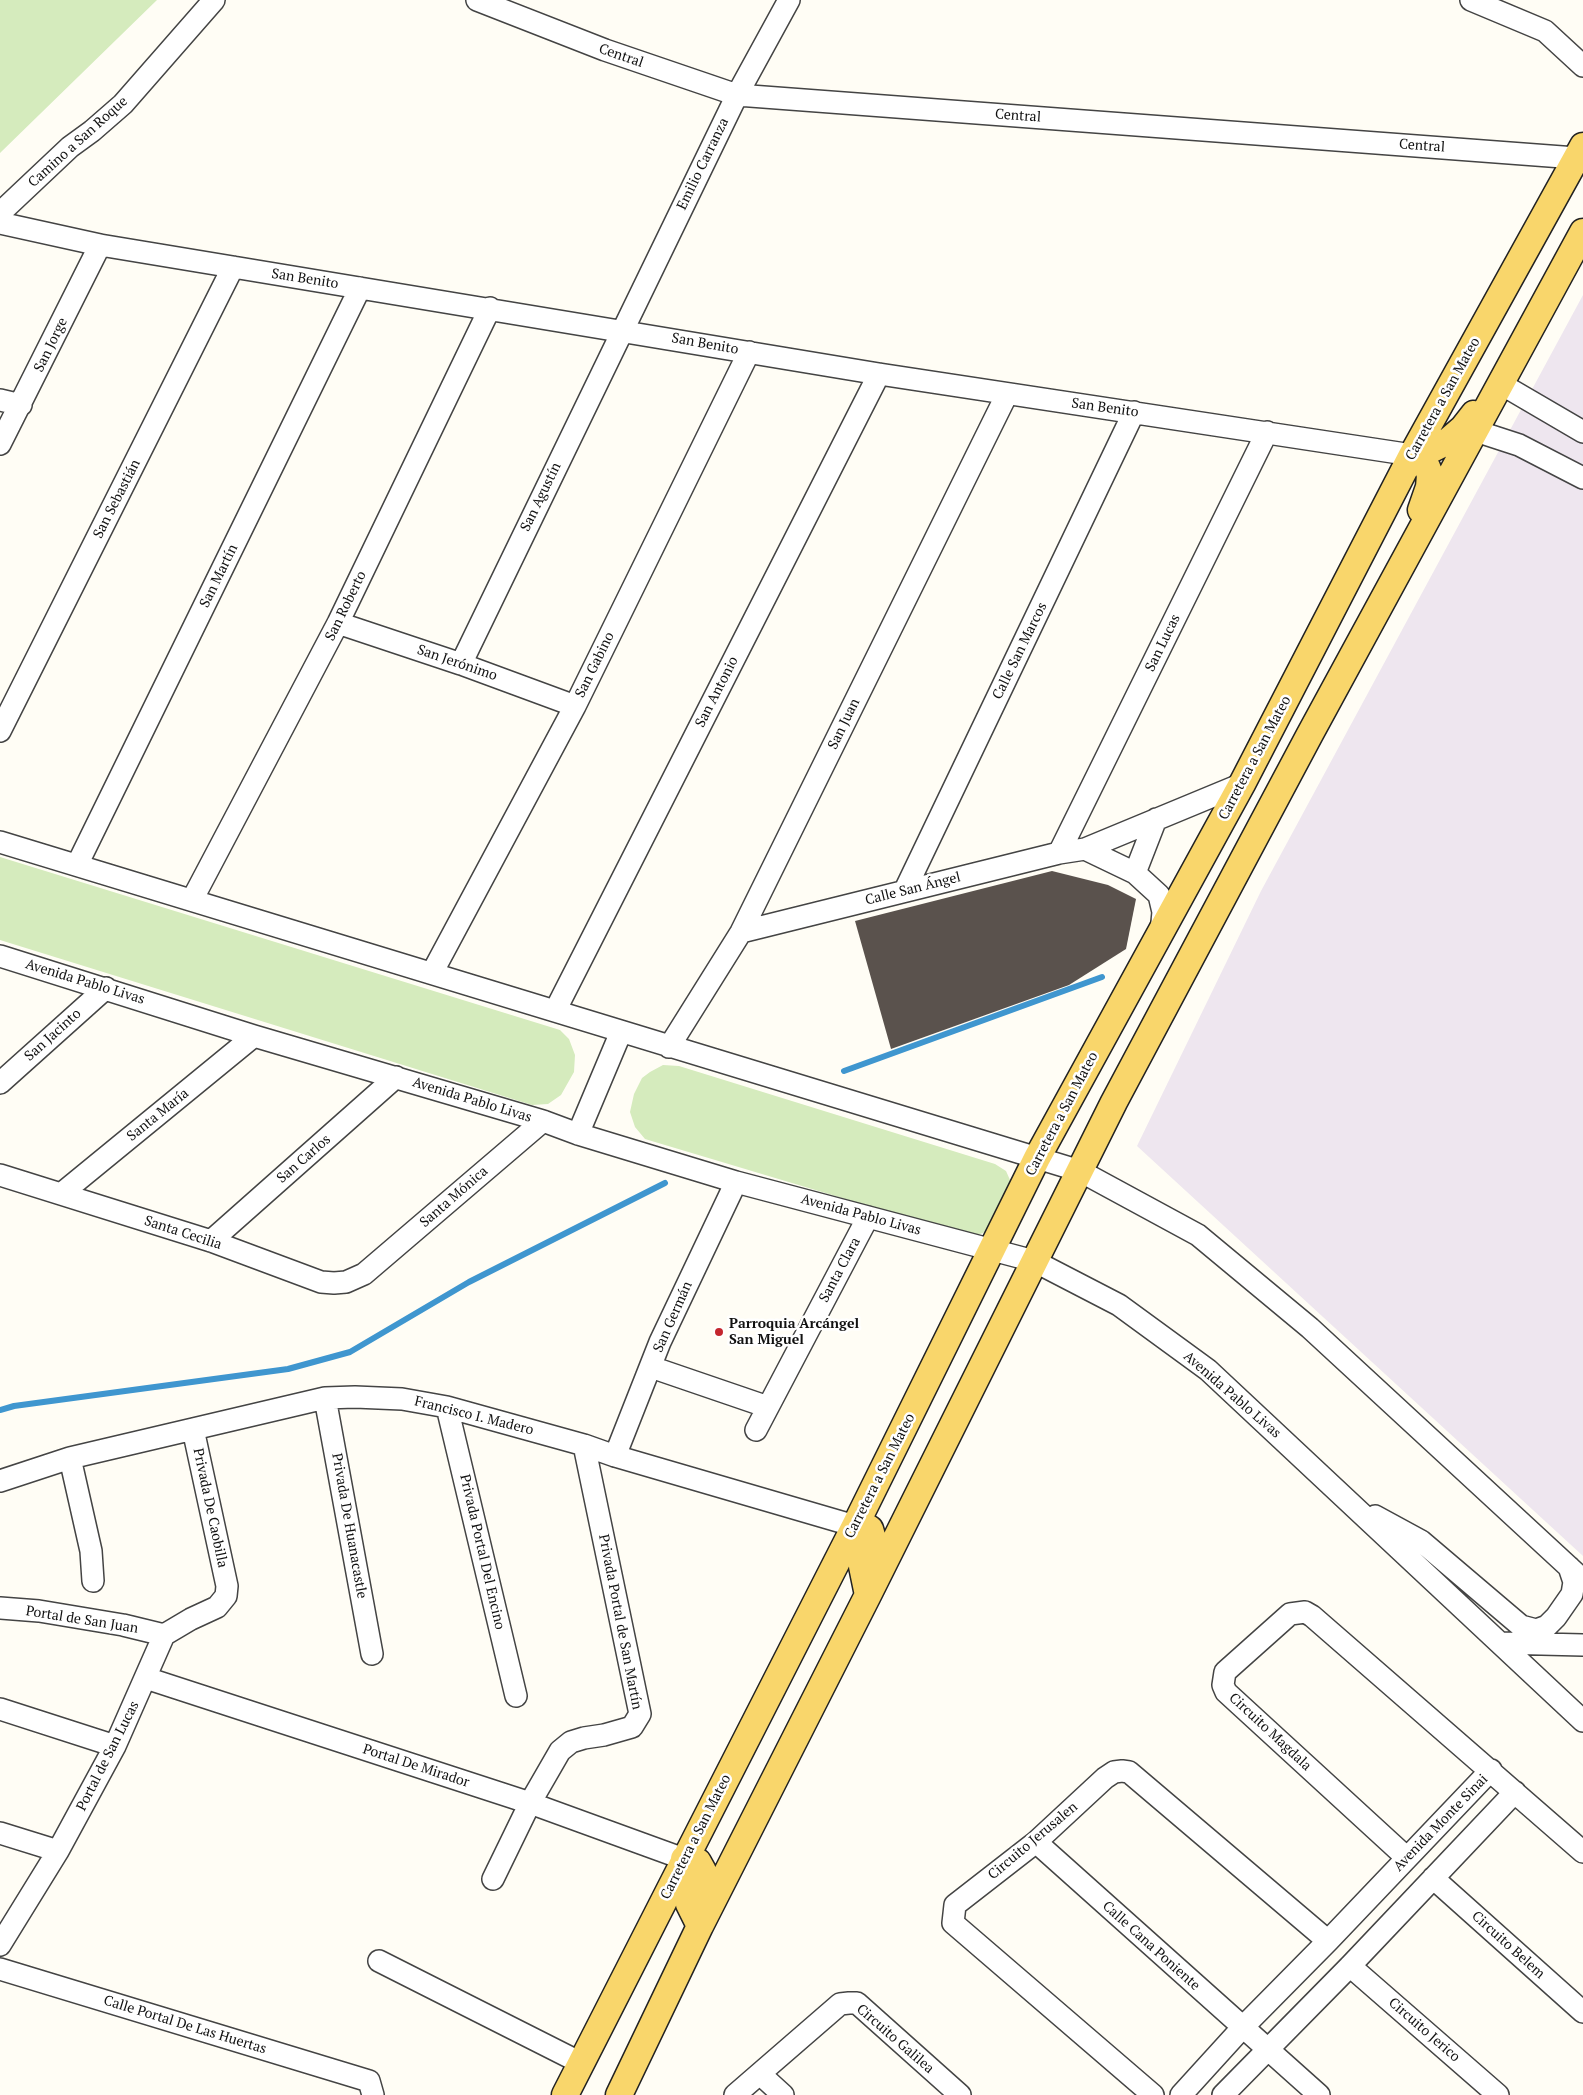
<!DOCTYPE html>
<meta charset="utf-8">
<style>
body{margin:0}
canvas{display:block;background:#fffdf5}
</style>
<canvas width="1583" height="2095"></canvas>
<script>
const ctx = document.querySelector('canvas').getContext('2d');
ctx.lineJoin = 'round';
function fill(path, color) { ctx.fillStyle = color; ctx.fill(path, 'evenodd'); }
const toPath = rows => new Path2D(rows.map(r => 'M' + r).join(''));
function stroke(path, color, width, dash) { ctx.strokeStyle = color; ctx.lineWidth = width; ctx.lineCap = dash ? 'butt' : 'round'; ctx.setLineDash(dash || []); ctx.stroke(path); }
function label(font, color, halo, rows, align = 'center') {
  ctx.font = font + ' "PT Serif",serif'; ctx.lineWidth = 5; ctx.setLineDash([]); ctx.textBaseline = 'middle'; ctx.strokeStyle = halo; ctx.fillStyle = color; for (const [text, x, y, turn = 0] of rows) {
    ctx.save(); ctx.translate(x, y); ctx.rotate((+turn || 0) * Math.PI / 180); ctx.textAlign = isNaN(turn) ? turn : align; if (halo) ctx.strokeText(text, 0, 0); ctx.fillText(text, 0, 0); ctx.restore();
  }
}
const industrial = toPath([
 [1583,295,1583,1556,1137,1146,1261,891]
]);
const green = toPath([
 [0,0,157,0,0,153],
 [0,857,560,1030,569,1039,575,1055,574,1072,561,1095,548,1104,532,1105,0,940],
 [663,1065,679,1066,995,1164,1006,1171,1010,1180,1012,1192,994,1226,983,1233,974,1236,959,1233,645,1139,635,1127,630,1112,634,1094,642,1078,650,1072]
]);
const stream = toPath([
 [844,1071,1102,977],
 [0,1410,14,1406,288,1369,350,1352,469,1282,665,1183]
]);
const building = toPath([
 [1052,871,1108,885,1136,899,1126,949,1069,985,891,1049,855,921]
]);
const minor = toPath([
 [477,0,605,50,737,95,1576,158],
 [1471,0,1545,31,1583,66],
 [0,213,70,147,92,131,123,104,214,0],
 [0,223,100,245,879,374,1412,455],
 [1501,384,1583,432],
 [0,400,21,405],
 [1476,431,1519,445,1583,478],
 [0,444,100,245],
 [338,623,461,664,575,706],
 [461,664,737,95,789,0],
 [0,731,233,267],
 [0,842,1080,1171,1198,1235,1310,1328,1583,1580],
 [1085,849,1135,873,1159,895,1163,912,1161,932],
 [1059,853,1267,432],
 [77,865,360,288],
 [1135,873,1156,819],
 [905,890,1134,412],
 [192,900,338,623,490,308],
 [741,932,1059,853,1085,849,1242,784],
 [0,956,254,1036,543,1121,578,1134,736,1182,1034,1261,1119,1305,1208,1370,1583,1721],
 [432,973,575,706,749,352],
 [555,1011,879,374],
 [669,1047,741,932,1007,394],
 [0,1083,106,988],
 [578,1134,621,1032],
 [0,1175,211,1241,321,1282,334,1283,346,1282,364,1274,543,1121],
 [61,1194,254,1036],
 [211,1241,396,1077],
 [651,1367,768,1407],
 [325,1398,372,1654],
 [447,1407,516,1696],
 [756,1430,868,1217],
 [615,1456,660,1342,736,1182],
 [70,1458,91,1551,93,1581],
 [0,1481,70,1458,325,1398,355,1397,402,1399,447,1407,584,1445,615,1456,855,1526],
 [1375,1516,1421,1541,1521,1626,1536,1630,1547,1626,1556,1617,1572,1594,1574,1582,1569,1567],
 [0,1608,39,1611,123,1625,164,1635],
 [1500,1643,1583,1645],
 [146,1678,530,1803,684,1859],
 [0,1709,115,1746],
 [0,1833,58,1851],
 [1036,1842,1319,2095],
 [1407,1858,1226,1692,1223,1685,1225,1672,1290,1614,1305,1612,1312,1616,1583,1852],
 [1433,1878,1583,2012],
 [493,1879,530,1803,560,1751,571,1742,584,1738,604,1735,632,1727,640,1714,584,1445],
 [0,1945,58,1851,115,1746,164,1635,191,1619,217,1607,226,1596,227,1586,193,1429],
 [379,1961,581,2063],
 [1350,1966,1498,2095],
 [0,1969,369,2081,373,2095],
 [760,2074,783,2095],
 [735,2095,840,2004,849,2003,857,2003,960,2095],
 [1153,2095,953,1923,955,1905,1036,1842,1105,1778,1114,1772,1122,1771,1129,1772,1328,1941],
 [1181,2095,1242,2028,1328,1941,1491,1770],
 [1223,2095,1350,1966,1515,1792]
]);
const major = toPath([
 [1412,455,1434,448,1448,441,1463,428,1474,414],
 [1412,455,1420,459,1427,467,1430,475,1429,487,1421,510],
 [855,1526,864,1525,870,1529,872,1536,871,1545,862,1566,868,1595],
 [684,1859,698,1862,703,1871,689,1904,700,1926],
 [565,2095,855,1526,1037,1158,1242,784,1412,455,1583,146],
 [619,2095,700,1926,868,1595,1114,1102,1310,734,1583,232]
]);
const markers = [
 [719,1332,5,"#c4262e"]
];
const streetNames = [
 ["Central",621,56,19],
 ["Central",1018,116,4],
 ["Camino a San Roque",78,142,-42],
 ["Central",1422,146,4],
 ["Emilio Carranza",703,164,-64],
 ["San Benito",305,279,9],
 ["San Benito",705,344,10],
 ["San Jorge",51,345,-64],
 ["Carretera a San Mateo",1443,399,-61],
 ["San Benito",1105,408,8],
 ["San Agustín",541,497,-64],
 ["San Sebastián",117,499,-63],
 ["San Martín",219,576,-64],
 ["San Roberto",346,606,-64],
 ["San Lucas",1163,643,-64],
 ["Calle San Marcos",1020,651,-64],
 ["San Jerónimo",457,663,19],
 ["San Gabino",595,665,-64],
 ["San Antonio",717,692,-63],
 ["San Juan",844,724,-64],
 ["Carretera a San Mateo",1255,758,-62],
 ["Calle San Ángel",913,889,-14],
 ["Avenida Pablo Livas",85,982,17],
 ["San Jacinto",53,1035,-42],
 ["Avenida Pablo Livas",472,1100,17],
 ["Carretera a San Mateo",1062,1114,-62],
 ["Santa María",158,1115,-39],
 ["San Carlos",304,1159,-41],
 ["Santa Mónica",454,1197,-41],
 ["Avenida Pablo Livas",861,1215,15],
 ["Santa Cecilia",183,1233,18],
 ["Santa Clara",840,1270,-62],
 ["San Germán",673,1317,-66],
 ["Avenida Pablo Livas",1232,1395,41],
 ["Francisco I. Madero",474,1416,14],
 ["Carretera a San Mateo",880,1476,-63],
 ["Privada De Caobilla",210,1508,78],
 ["Privada De Huanacastle",349,1526,80],
 ["Privada Portal Del Encino",482,1552,77],
 ["Portal de San Juan",82,1620,9],
 ["Privada Portal de San Martín",620,1622,79],
 ["Circuito Magdala",1270,1732,43],
 ["Portal de San Lucas",108,1756,-63],
 ["Portal De Mirador",416,1766,18],
 ["Avenida Monte Sinai",1441,1823,-46],
 ["Carretera a San Mateo",696,1837,-63],
 ["Circuito Jerusalen",1033,1841,-40],
 ["Circuito Belem",1508,1945,42],
 ["Calle Cana Poniente",1151,1946,42],
 ["Calle Portal De Las Huertas",185,2025,17],
 ["Circuito Jerico",1424,2030,41],
 ["Circuito Galilea",895,2039,41]
];
const poiNames = [
 ["Parroquia Arcángel",729,1324],
 ["San Miguel",729,1340]
];
fill(industrial, '#eee6ef');
fill(green, '#d5ebbd');
stroke(stream, '#3f96cf', 6);
fill(building, '#5a524d');
stroke(minor, '#444', 24);
stroke(major, '#222', 29);
stroke(minor, '#fff', 21);
stroke(major, '#f9d66b', 26);
for (const [x, y, r, color] of markers) { const dot = new Path2D(); dot.arc(x, y, r, 0, 2 * Math.PI); ctx.fillStyle = color; ctx.fill(dot); stroke(dot, '#fff', 2); }
label('14px', '#111', '#fff', streetNames);
label('bold 14px', '#111', '#fff', poiNames, 'left');
</script>
